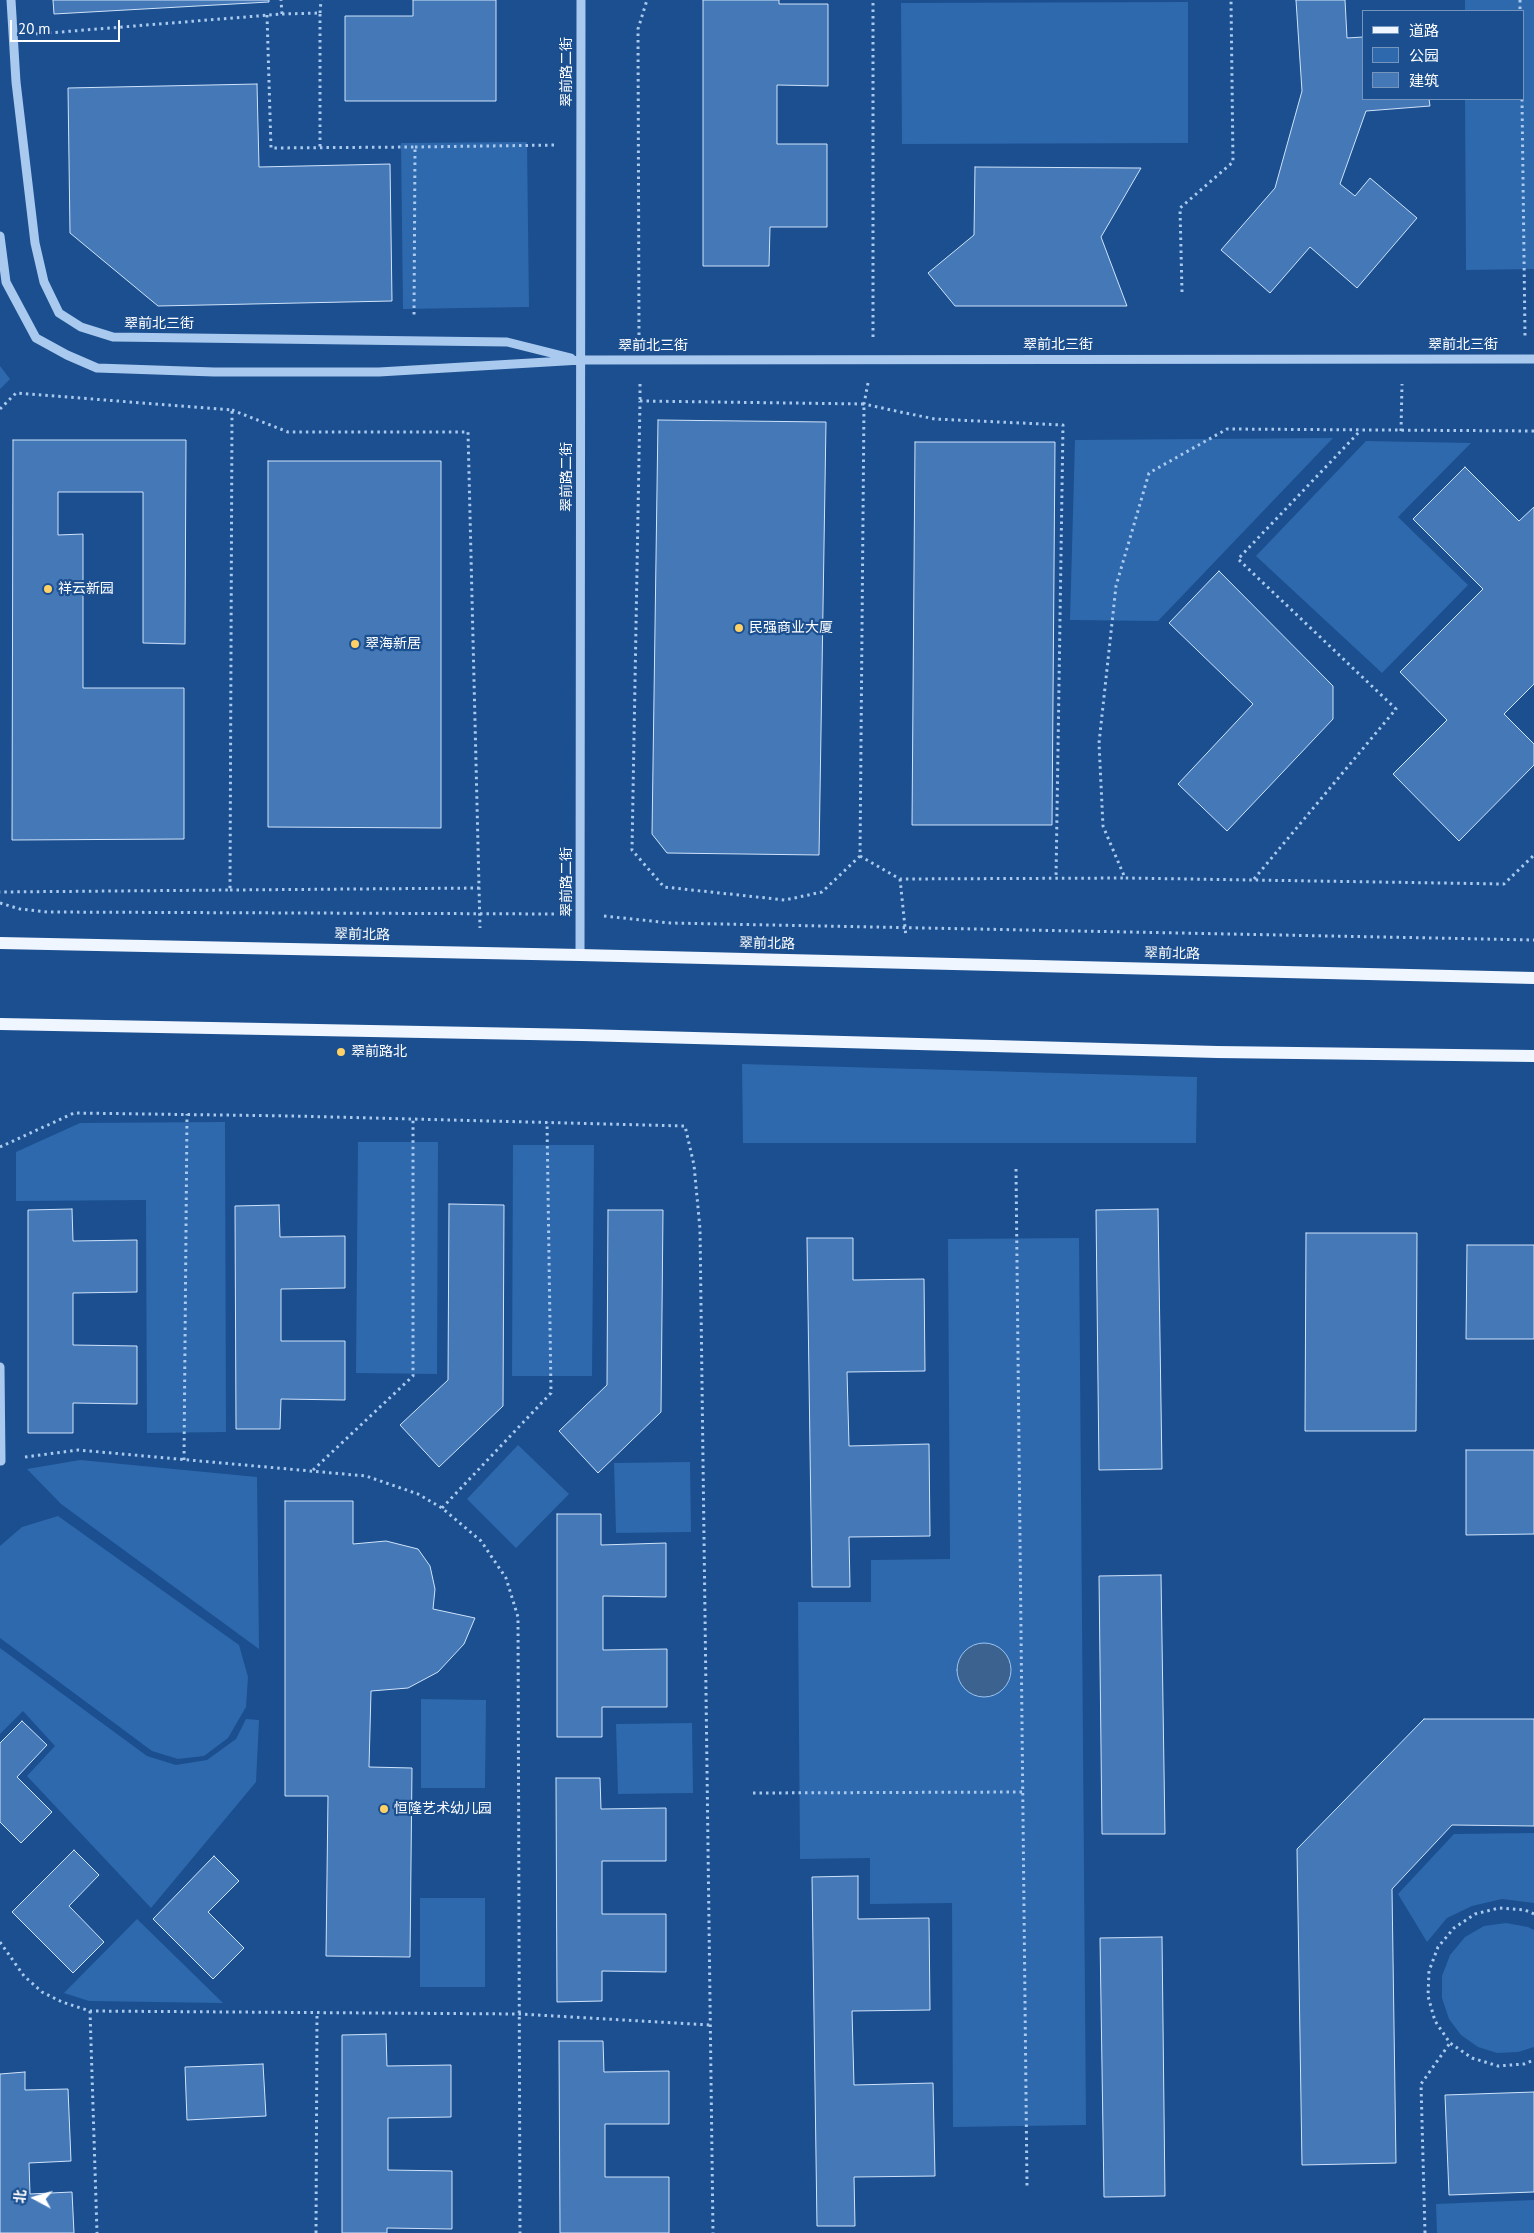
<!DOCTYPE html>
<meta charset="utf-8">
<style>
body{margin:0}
#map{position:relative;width:1534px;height:2233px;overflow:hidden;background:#1b4f8f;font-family:"PT Sans","Noto Sans SC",sans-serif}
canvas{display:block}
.legend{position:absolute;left:1362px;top:10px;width:162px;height:90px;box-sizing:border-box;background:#1b4f8f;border:1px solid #7695bc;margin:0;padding:6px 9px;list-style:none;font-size:15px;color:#fff}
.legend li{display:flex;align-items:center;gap:10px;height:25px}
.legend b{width:25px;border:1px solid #7695bc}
.north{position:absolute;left:10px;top:2173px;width:50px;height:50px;-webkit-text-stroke:4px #1b4f8f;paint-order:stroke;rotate:276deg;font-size:14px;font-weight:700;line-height:20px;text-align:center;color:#fff}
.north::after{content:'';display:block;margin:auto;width:18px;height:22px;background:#fff;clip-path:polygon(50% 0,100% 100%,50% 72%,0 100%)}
.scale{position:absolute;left:10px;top:20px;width:110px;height:22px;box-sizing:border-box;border:2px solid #fff;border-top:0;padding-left:6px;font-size:15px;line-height:18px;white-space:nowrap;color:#fff;-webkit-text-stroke:4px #1b4f8f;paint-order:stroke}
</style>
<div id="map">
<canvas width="1534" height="2233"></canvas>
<ul class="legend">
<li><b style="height:6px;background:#f0f6ff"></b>道路</li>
<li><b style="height:14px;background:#2e69ad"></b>公园</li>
<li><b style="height:14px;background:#4478b7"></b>建筑</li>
</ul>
<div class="north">北</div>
<div class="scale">20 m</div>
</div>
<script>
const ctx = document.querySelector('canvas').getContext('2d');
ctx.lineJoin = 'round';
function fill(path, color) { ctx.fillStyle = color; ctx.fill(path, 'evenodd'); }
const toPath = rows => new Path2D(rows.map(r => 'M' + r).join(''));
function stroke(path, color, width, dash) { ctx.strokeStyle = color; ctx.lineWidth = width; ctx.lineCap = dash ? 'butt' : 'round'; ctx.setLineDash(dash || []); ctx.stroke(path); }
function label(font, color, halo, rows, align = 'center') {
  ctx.font = font + ' "PT Sans","Noto Sans SC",sans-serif'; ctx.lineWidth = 4.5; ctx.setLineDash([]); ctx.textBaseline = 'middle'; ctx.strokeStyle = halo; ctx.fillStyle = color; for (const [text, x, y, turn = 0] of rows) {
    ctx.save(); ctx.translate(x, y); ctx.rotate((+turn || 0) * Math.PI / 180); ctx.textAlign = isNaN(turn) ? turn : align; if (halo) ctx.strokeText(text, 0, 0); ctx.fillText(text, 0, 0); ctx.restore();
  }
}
const green = toPath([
 [1465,0,1534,0,1534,269,1466,270,1465,99,1523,99,1523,11,1465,11],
 [1188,2,1188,143,902,144,901,3],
 [527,142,529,307,403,309,401,143],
 [0,366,10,379,0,389],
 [1333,438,1158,621,1070,620,1075,440],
 [1366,441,1471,443,1398,517,1468,585,1382,673,1256,556],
 [742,1064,1197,1077,1196,1143,743,1143],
 [225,1122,226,1432,147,1433,146,1200,16,1201,16,1152,80,1123],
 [358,1142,438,1142,437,1374,356,1373],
 [513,1145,594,1145,592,1376,512,1376],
 [1079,1238,1086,2125,953,2127,952,1903,870,1904,870,1858,800,1859,798,1602,871,1602,871,1560,950,1559,948,1239],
 [518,1445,569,1494,516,1548,467,1499],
 [80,1460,257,1477,259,1649,61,1504,27,1469],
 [690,1462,691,1532,616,1533,614,1463],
 [58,1516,239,1645,248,1677,246,1707,228,1738,204,1756,178,1759,152,1751,0,1638,0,1546,22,1527],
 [0,1648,147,1756,176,1765,207,1760,236,1739,246,1719,259,1720,256,1782,151,1908,27,1776,55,1746,23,1711,0,1734],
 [421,1699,486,1700,485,1788,421,1788],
 [692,1723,693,1793,618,1794,616,1724],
 [1534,1833,1534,1903,1502,1899,1472,1906,1447,1918,1427,1942,1398,1894,1454,1834],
 [420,1898,485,1898,485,1987,420,1987],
 [137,1919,223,2003,89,2001,64,1993],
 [1506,1923,1528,1927,1534,1930,1534,2047,1518,2052,1497,2053,1478,2047,1461,2035,1449,2019,1442,1998,1442,1976,1450,1955,1465,1937,1484,1926],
 [1534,2200,1534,2233,1437,2233,1436,2204]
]);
const water = toPath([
 '957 1670a27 27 0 1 1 54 0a27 27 0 1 1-54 0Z'
]);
const building = toPath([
 [53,0,269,0,269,2,54,14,53,0],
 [413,0,496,0,496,101,345,101,345,16,413,16,413,0],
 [703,0,779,0,779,4,828,4,828,86,777,85,777,144,827,144,827,227,770,227,769,266,703,266,703,0],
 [1296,0,1345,0,1347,38,1363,37,1363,99,1429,99,1430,106,1366,111,1340,184,1355,196,1370,178,1417,218,1357,288,1310,247,1270,293,1221,250,1275,188,1302,91,1296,0],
 [257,84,259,167,390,164,392,301,158,306,70,233,68,88,257,84],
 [975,167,1141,168,1101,237,1127,306,955,306,928,273,974,235,975,167],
 [658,420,826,422,819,855,667,853,652,834,658,420],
 [13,440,186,440,185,644,143,643,143,492,58,492,58,535,83,534,83,688,184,688,184,839,12,840,13,440],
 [915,442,1055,442,1052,825,912,825,915,442],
 [268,461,441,461,441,828,268,827,268,461],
 [1465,467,1519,521,1534,507,1534,684,1504,714,1534,744,1534,765,1459,841,1393,774,1447,720,1400,672,1483,589,1413,519,1465,467],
 [1219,571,1333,686,1333,719,1227,831,1178,784,1253,704,1169,623,1219,571],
 [449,1204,504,1205,503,1406,439,1467,400,1425,448,1380,449,1204],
 [279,1205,280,1237,345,1236,345,1288,281,1289,281,1341,345,1341,345,1400,281,1399,280,1429,236,1429,235,1206,279,1205],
 [72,1209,73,1241,137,1240,137,1292,73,1293,73,1345,137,1346,137,1404,73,1403,73,1433,28,1433,28,1210,72,1209],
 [1158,1209,1162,1469,1099,1470,1096,1210,1158,1209],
 [608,1210,663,1210,661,1412,598,1473,559,1431,607,1385,608,1210],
 [1306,1233,1417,1233,1416,1431,1305,1431,1306,1233],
 [807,1238,853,1238,853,1280,924,1279,925,1371,847,1372,849,1446,929,1444,930,1536,849,1537,850,1587,812,1587,807,1238],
 [1467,1245,1534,1245,1534,1339,1466,1339,1467,1245],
 [1466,1450,1534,1450,1534,1534,1466,1535,1466,1450],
 [285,1501,353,1501,353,1544,386,1541,418,1549,430,1566,435,1589,433,1609,475,1618,464,1644,438,1672,408,1688,371,1691,369,1767,412,1768,410,1957,326,1956,328,1796,285,1796,285,1501],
 [557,1514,601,1514,601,1545,666,1543,666,1597,603,1596,603,1650,667,1649,667,1707,602,1707,602,1737,557,1737,557,1514],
 [1161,1575,1165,1834,1102,1834,1099,1576,1161,1575],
 [1424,1719,1534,1719,1534,1826,1452,1825,1392,1889,1396,2163,1302,2165,1297,1849,1424,1719],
 [22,1721,47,1745,17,1777,52,1812,21,1843,0,1822,0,1743,22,1721],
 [556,1778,600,1778,601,1809,666,1808,666,1861,602,1861,602,1914,666,1914,666,1972,602,1971,602,2001,557,2002,556,1778],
 [74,1850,99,1875,69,1906,104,1942,73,1973,12,1912,74,1850],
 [214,1856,239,1881,208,1912,244,1948,213,1979,153,1919,214,1856],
 [858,1876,858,1919,929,1918,930,2010,852,2011,854,2085,933,2083,935,2176,854,2177,855,2226,817,2226,812,1877,858,1876],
 [1162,1937,1165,2196,1104,2197,1100,1938,1162,1937],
 [386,2034,387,2066,451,2065,451,2117,388,2118,388,2170,452,2171,452,2229,387,2228,387,2233,342,2233,342,2035,386,2034],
 [559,2041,603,2041,604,2072,669,2071,669,2124,605,2124,605,2177,669,2177,669,2233,560,2233,559,2041],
 [263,2064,266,2116,187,2120,185,2067,263,2064],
 [25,2072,25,2090,68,2089,71,2161,29,2163,30,2194,72,2192,74,2233,0,2233,0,2074,25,2072],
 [1534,2092,1534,2192,1449,2195,1445,2095,1534,2092]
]);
const path = toPath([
 [1520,0,1520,11],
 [320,13,321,0],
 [282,14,320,13,320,148],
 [267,15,271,148,415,147,414,317],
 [36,34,282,14,281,0],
 [1522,99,1525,336],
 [415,147,557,145],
 [1182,292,1180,208,1233,162,1231,0],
 [639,335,638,29,647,0],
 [873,337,873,0],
 [868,383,864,404,905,413,935,419,1063,425,1056,878],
 [640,384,640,401],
 [640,401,864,404,860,856,822,892,785,900,664,887,632,850,640,401],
 [0,409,16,393,232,410,230,890,0,892],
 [232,410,288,432,468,432,480,928],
 [1401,431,1402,384],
 [1534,431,1227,429,1149,473,1116,586,1099,743,1103,826,1125,878,1504,884,1534,855],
 [860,856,900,879,1125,878],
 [900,879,906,937],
 [1254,879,1396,709,1238,559,1361,430],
 [230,890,480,888],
 [0,903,20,909,47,912,556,914],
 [604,916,670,923,1534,940],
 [0,1147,74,1113,293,1116,685,1126,694,1165,700,1229,713,2233],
 [1016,1169,1027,2186],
 [25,1457,78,1450,366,1476,418,1494,442,1508,481,1541,506,1578,518,1617,520,2233],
 [184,1460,187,1114],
 [313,1470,413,1376,413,1119],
 [442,1508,551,1393,547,1122],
 [753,1793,1022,1792],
 [1534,1914,1525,1910,1499,1908,1475,1914,1454,1928,1438,1947,1429,1971,1428,1996,1435,2021,1450,2043,1472,2058,1498,2066,1524,2064,1534,2060],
 [0,1942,24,1976,42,1992,62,2002,90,2011,519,2014,710,2025],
 [90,2011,97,2233],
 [316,2233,317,2013],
 [1425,2233,1421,2084,1450,2043]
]);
const minor = toPath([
 [11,0,16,82,35,243,44,282,59,313,81,327,113,337,507,342,571,358],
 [0,236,6,282,36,338,67,355,97,368,214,372,379,372,581,360,1534,359],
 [580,955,581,0],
 [0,1367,1,1461]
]);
const major = toPath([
 [0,943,580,955,1534,978],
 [0,1024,582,1035,1217,1052,1534,1056]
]);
const markers = [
 [48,589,5,"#ffd166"],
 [739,628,5,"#ffd166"],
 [355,644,5,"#ffd166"],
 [341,1052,5,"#ffd166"],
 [384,1809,5,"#ffd166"]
];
const streetNames = [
 ["翠前路二街",567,72,-90],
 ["翠前北三街",159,324],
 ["翠前北三街",1058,345],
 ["翠前北三街",1463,345],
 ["翠前北三街",653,346],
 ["翠前路二街",567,477,-90],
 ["翠前路二街",567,882,-90],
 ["翠前北路",362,935,1],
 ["翠前北路",767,944,1],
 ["翠前北路",1172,954,1]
];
const poiNames = [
 ["祥云新园",58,589],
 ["民强商业大厦",749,628],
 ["翠海新居",365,644],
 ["翠前路北",351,1052],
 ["恒隆艺术幼儿园",394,1809]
];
fill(green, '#2e69ad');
fill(water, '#3c6290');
stroke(water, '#9cc4f0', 1);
fill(building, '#4478b7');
stroke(building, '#cfe3fa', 1);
stroke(path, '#a9c9ee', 3, [2.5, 4]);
stroke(minor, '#a9c9ee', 9);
stroke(major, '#f0f6ff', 12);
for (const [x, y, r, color] of markers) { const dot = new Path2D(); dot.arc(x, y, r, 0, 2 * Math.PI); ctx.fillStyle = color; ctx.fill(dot); stroke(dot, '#1b4f8f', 2); }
label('14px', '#fff', '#1b4f8f', streetNames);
label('14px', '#fff', '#1b4f8f', poiNames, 'left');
</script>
